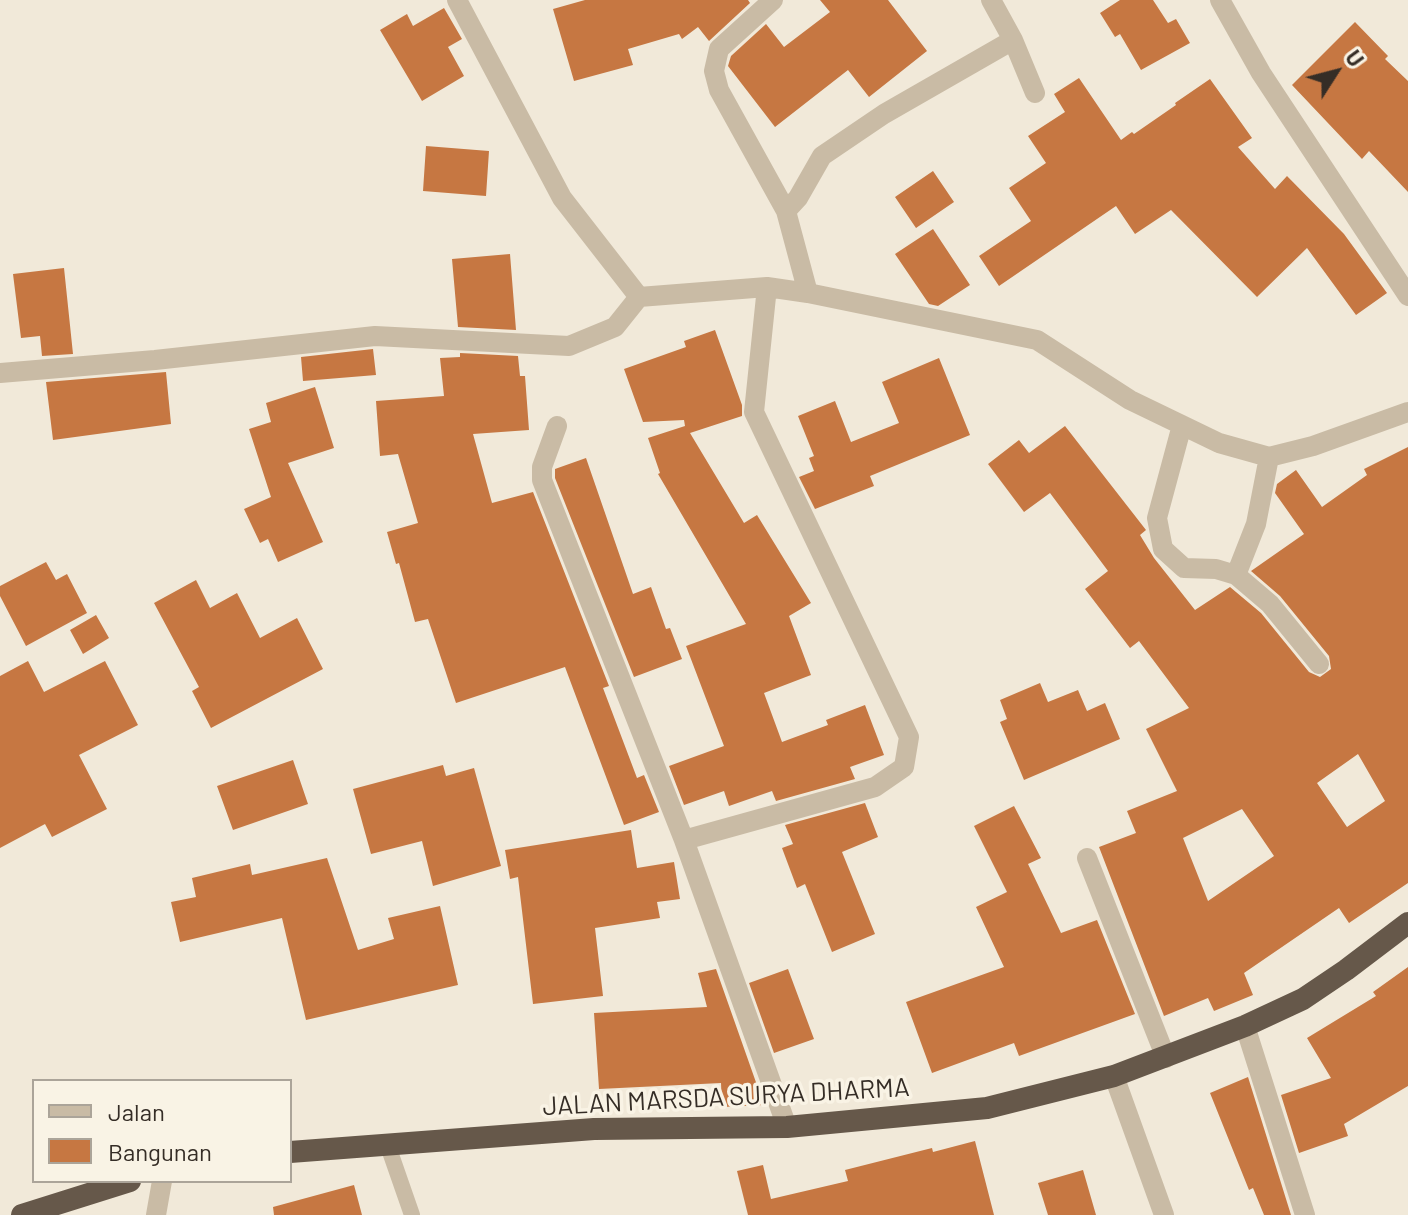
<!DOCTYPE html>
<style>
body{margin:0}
#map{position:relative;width:1408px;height:1215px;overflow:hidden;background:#f1e9d9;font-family:Barlow,sans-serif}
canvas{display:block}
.legend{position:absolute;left:32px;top:1079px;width:260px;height:104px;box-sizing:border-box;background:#f9f3e5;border:2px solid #aba499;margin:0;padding:10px 14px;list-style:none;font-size:24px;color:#352d26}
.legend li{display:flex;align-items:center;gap:16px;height:40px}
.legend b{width:40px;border:2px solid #aba499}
.north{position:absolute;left:1296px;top:32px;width:80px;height:80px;-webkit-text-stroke:6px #f9f3e5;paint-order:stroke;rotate:54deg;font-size:22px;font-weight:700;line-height:32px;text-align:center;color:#352d26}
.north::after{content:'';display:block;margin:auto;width:28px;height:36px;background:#352d26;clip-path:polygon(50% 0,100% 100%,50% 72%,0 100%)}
</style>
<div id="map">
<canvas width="1408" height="1215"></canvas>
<ul class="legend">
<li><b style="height:10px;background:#c9bba5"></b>Jalan</li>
<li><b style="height:22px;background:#c67742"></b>Bangunan</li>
</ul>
<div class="north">U</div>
</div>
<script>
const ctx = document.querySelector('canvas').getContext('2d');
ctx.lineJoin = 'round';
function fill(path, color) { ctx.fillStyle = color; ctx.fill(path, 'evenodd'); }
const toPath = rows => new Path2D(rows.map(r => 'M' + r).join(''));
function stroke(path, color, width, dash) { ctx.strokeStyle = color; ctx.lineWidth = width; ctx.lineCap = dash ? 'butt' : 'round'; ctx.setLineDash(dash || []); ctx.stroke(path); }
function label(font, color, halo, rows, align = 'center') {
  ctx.font = font + ' Barlow,sans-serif'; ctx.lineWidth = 7; ctx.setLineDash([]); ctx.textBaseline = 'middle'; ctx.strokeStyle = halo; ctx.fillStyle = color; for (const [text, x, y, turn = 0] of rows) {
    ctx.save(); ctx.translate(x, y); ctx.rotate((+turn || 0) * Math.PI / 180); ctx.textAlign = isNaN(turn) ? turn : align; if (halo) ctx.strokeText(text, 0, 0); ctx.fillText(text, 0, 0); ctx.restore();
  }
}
const building = toPath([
 [585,0,748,0,750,3,709,41,698,27,682,39,679,34,628,49,633,65,574,81,553,9],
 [820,0,888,0,927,51,869,97,848,70,775,127,728,66,731,56,766,24,784,47,830,12],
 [1120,0,1153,0,1168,23,1176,19,1190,43,1141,70,1120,34,1115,37,1100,13],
 [444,8,462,39,448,47,464,76,422,101,380,30,407,14,413,26],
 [1355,22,1388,56,1385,59,1408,81,1408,192,1369,151,1362,159,1292,85],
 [1079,78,1121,140,1132,132,1134,134,1176,105,1175,103,1210,79,1252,138,1238,147,1275,189,1287,176,1344,234,1387,293,1356,315,1307,248,1257,297,1171,210,1135,234,1116,206,999,286,979,256,1031,221,1009,188,1046,163,1028,136,1065,112,1054,94],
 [426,146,489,151,486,196,423,191],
 [933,171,954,202,916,228,895,197],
 [933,229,970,285,938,306,929,304,895,254],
 [510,254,516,330,458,327,452,259],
 [64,268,73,354,42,356,40,336,21,338,13,274],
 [715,330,742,405,742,416,690,433,744,523,757,515,811,603,789,616,811,675,764,693,782,742,828,725,826,720,865,705,884,755,850,767,855,779,776,801,772,791,729,806,724,791,684,805,669,766,724,746,686,646,746,624,658,474,660,473,648,438,685,426,684,420,643,422,624,369,686,347,684,341],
 [373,349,376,375,303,381,301,357],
 [460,353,518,356,520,376,525,376,529,430,473,434,492,503,533,492,609,686,603,688,637,778,644,775,659,812,624,825,565,667,456,703,428,619,415,622,399,563,396,564,387,532,418,523,398,454,380,456,376,401,444,396,440,358,460,357],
 [939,358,970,435,870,476,874,486,815,509,799,477,814,471,809,458,814,456,798,416,835,401,851,442,899,423,882,382],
 [166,372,171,424,53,440,46,382],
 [315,387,334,448,288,463,323,542,278,562,268,539,260,543,244,509,271,497,249,429,271,422,266,403],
 [1065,426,1146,530,1140,535,1154,558,1195,610,1230,587,1261,613,1309,672,1320,677,1331,669,1329,656,1280,596,1251,571,1304,534,1275,493,1277,484,1296,470,1322,507,1367,475,1364,469,1408,447,1408,883,1349,923,1339,908,1244,973,1253,995,1214,1011,1208,998,1164,1016,1099,847,1136,833,1127,811,1177,791,1146,729,1189,708,1139,641,1130,648,1085,589,1108,571,1050,493,1024,512,988,464,1019,440,1029,453],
 [1358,754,1385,801,1347,827,1317,783],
 [1242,809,1274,856,1208,901,1183,838],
 [586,458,633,594,651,587,666,629,670,628,682,659,634,677,555,478,555,469],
 [46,562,56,580,67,574,87,613,26,646,0,596,0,586],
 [196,580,210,608,237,593,260,638,297,618,323,669,211,728,192,691,199,687,154,603],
 [96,615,109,638,83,654,70,630],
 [28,661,44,692,105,661,138,725,79,755,107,809,52,837,45,824,0,848,0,676],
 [1040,683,1048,702,1078,690,1087,711,1105,703,1120,739,1024,780,1000,722,1007,719,1000,700],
 [293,760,308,804,233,830,217,786],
 [443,765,446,776,474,768,501,866,433,886,422,841,371,854,353,789],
 [865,803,878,837,842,852,875,934,832,952,805,884,797,888,782,848,793,844,785,825],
 [1014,806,1041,858,1028,864,1061,933,1097,920,1135,1014,1019,1056,1014,1043,932,1073,906,1002,1004,967,976,907,1007,892,974,826],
 [631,830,637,868,674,862,680,899,657,902,660,918,595,928,603,996,533,1004,518,877,510,879,505,850],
 [327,858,358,950,394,939,388,918,440,906,458,985,306,1020,282,918,180,942,171,902,196,897,192,878,250,864,252,875],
 [1408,967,1408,1086,1344,1124,1348,1136,1299,1153,1281,1095,1331,1078,1307,1038,1376,996,1373,992],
 [716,969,764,1105,722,1107,721,1083,599,1089,594,1013,707,1007,698,973],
 [788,969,814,1039,774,1053,749,983],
 [1248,1077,1291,1215,1264,1215,1253,1188,1249,1190,1210,1093],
 [975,1141,994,1215,748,1215,737,1171,763,1165,771,1199,848,1181,845,1170,932,1148,933,1152],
 [1083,1170,1096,1215,1048,1215,1038,1183],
 [354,1185,362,1215,274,1215,273,1207]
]);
const service = toPath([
 [388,1146,412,1215]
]);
const minor = toPath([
 [457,0,562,198,639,297],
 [773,0,719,49,714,71,719,90,786,211,808,293],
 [991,0,1013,40,1035,93],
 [1220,0,1261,73,1408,296],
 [786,211,798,198,822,156,884,114,1013,40],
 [0,373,155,360,375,336,569,346,615,327,639,297,767,287,808,293,1037,340,1130,400,1219,443,1269,457,1313,446,1408,412],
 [1182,425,1157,518,1163,549,1184,568,1216,569,1236,575,1270,604,1319,664],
 [557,426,542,467,542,480,684,840,787,1127],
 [1236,575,1256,524,1269,457],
 [684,840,875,787,904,767,909,737,754,412,767,287],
 [1087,858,1166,1058],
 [1245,1026,1305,1215],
 [1114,1076,1164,1215],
 [156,1215,162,1181]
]);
const trunk = toPath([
 [290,1152,594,1129,787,1127,987,1108,1114,1076,1245,1026,1303,999,1346,970,1408,923],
 [22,1215,130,1181]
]);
const streetNames = [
 ["JALAN MARSDA SURYA DHARMA",726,1097,-3]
];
fill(building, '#c67742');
stroke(service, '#c9bba5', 16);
stroke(minor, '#c9bba5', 20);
stroke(trunk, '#66584a', 22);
label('26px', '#352d26', '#f9f3e5', streetNames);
</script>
